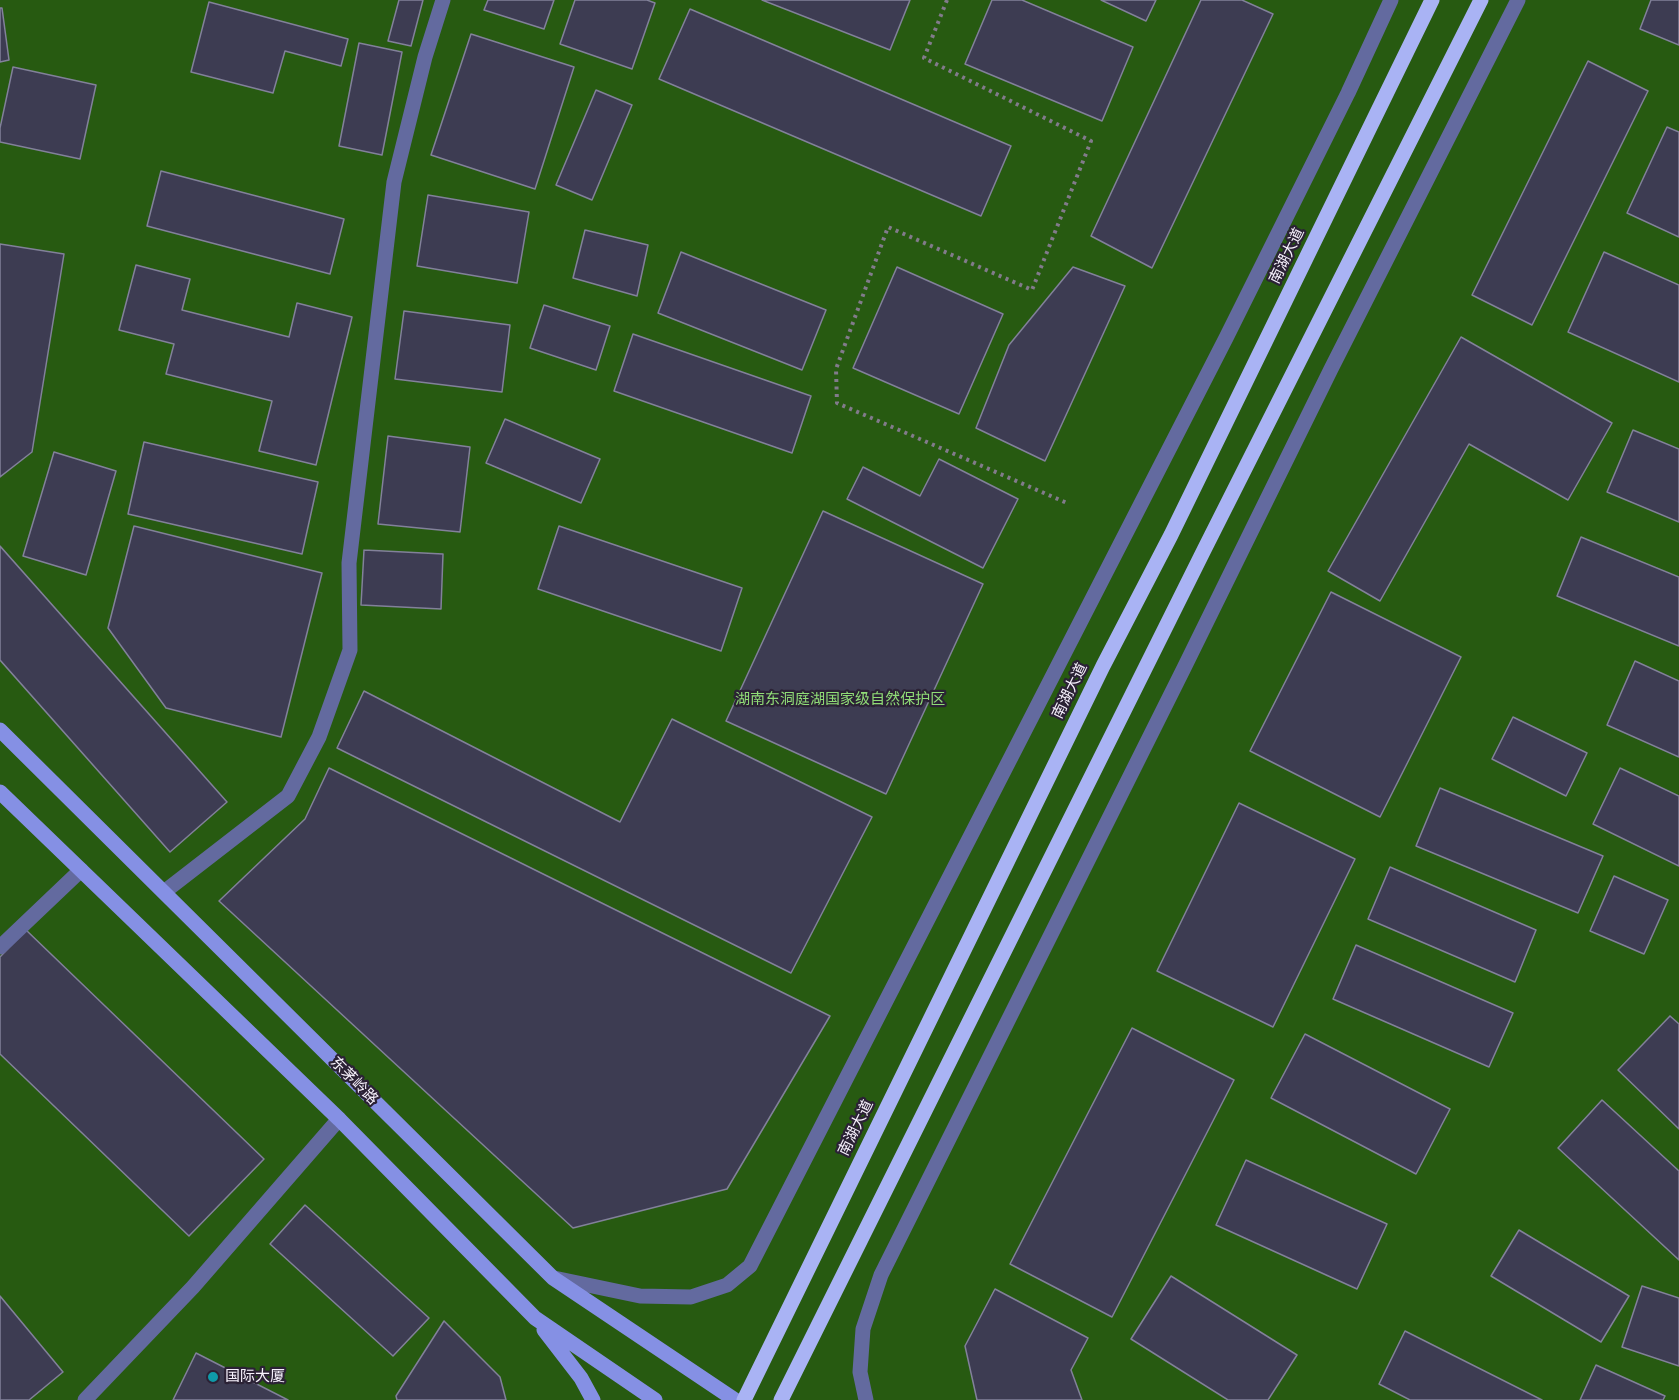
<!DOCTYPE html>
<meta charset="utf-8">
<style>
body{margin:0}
canvas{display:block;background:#2b2235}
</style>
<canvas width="1679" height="1400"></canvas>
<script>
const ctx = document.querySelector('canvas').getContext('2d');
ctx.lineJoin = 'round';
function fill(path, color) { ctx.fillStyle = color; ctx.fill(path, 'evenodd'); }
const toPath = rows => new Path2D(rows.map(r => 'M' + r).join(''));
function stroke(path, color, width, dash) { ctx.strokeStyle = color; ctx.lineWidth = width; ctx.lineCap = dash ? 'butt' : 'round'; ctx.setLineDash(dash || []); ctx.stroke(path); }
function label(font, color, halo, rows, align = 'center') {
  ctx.font = font + ' "PT Sans Narrow","Noto Sans SC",sans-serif'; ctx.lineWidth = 4.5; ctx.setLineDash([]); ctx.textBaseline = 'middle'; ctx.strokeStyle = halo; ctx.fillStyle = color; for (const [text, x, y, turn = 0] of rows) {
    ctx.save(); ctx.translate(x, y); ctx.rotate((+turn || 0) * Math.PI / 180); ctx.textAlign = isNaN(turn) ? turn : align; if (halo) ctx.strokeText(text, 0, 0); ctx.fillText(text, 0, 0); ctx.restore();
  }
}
const green = toPath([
 [0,0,1679,0,1679,1400,0,1400]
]);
const building = toPath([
 [399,0,423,0,411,46,388,41,399,0],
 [488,0,554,0,544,29,484,10,488,0],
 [575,0,647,0,655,3,632,69,560,44,575,0],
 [762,0,910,0,890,50,762,0],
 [992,0,1022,0,1133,47,1102,121,965,64,992,0],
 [1101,0,1156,0,1146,21,1101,0],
 [1201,0,1242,0,1273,14,1152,268,1091,236,1201,0],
 [1651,0,1679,0,1679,45,1640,29,1651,0],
 [209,2,348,39,341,66,285,51,273,93,191,72,209,2],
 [0,8,2,8,9,60,0,62,0,8],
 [690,9,1011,146,981,216,659,79,690,9],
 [471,34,574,67,535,189,431,155,471,34],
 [359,43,402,52,382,155,339,146,359,43],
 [1588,61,1648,91,1532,325,1472,295,1588,61],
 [13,67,96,85,80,159,0,142,0,128,13,67],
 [596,90,632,105,592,200,556,185,596,90],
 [1667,127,1679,132,1679,237,1627,213,1667,127],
 [161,171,344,219,330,274,147,226,161,171],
 [428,195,529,212,517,283,417,266,428,195],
 [585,230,648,245,637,296,573,278,585,230],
 [0,244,64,254,32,452,0,477,0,244],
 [681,252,826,310,802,370,658,313,681,252],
 [1604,252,1679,285,1679,382,1568,332,1604,252],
 [136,265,190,279,182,310,289,337,297,303,352,317,316,465,259,451,272,401,166,374,174,344,119,330,136,265],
 [897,267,1003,314,959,414,853,368,897,267],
 [1073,267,1125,286,1045,461,976,428,1009,345,1073,267],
 [544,305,610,326,596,370,530,348,544,305],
 [404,311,510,325,502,392,395,379,404,311],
 [633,334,811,396,792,453,614,391,633,334],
 [1461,337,1612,423,1568,500,1469,444,1380,601,1328,571,1461,337],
 [505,419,600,459,581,503,486,463,505,419],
 [1633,430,1679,449,1679,522,1607,492,1633,430],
 [388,436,470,447,460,532,378,524,388,436],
 [144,442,318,482,302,554,128,514,144,442],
 [54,452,116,471,86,575,23,556,54,452],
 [939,459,1018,499,983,568,847,499,863,467,920,496,939,459],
 [823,511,983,584,886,794,726,721,823,511],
 [134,526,322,573,281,737,166,708,108,628,134,526],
 [559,526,742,588,721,651,538,589,559,526],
 [1581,537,1679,577,1679,646,1557,596,1581,537],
 [0,546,227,802,170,852,0,660,0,546],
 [364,550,443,554,441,609,361,605,364,550],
 [1331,592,1461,657,1380,817,1250,751,1331,592],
 [1635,661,1679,681,1679,757,1607,725,1635,661],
 [364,691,620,822,672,719,872,817,791,973,337,748,364,691],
 [1513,717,1587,753,1566,796,1492,759,1513,717],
 [329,768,830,1016,727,1189,573,1228,219,901,305,819,329,768],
 [1620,768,1679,796,1679,866,1593,824,1620,768],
 [1440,788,1603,856,1578,913,1416,846,1440,788],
 [1239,803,1355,859,1273,1027,1157,971,1239,803],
 [1390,867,1536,930,1515,982,1368,919,1390,867],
 [1614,876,1668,900,1644,954,1590,931,1614,876],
 [26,930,264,1159,189,1236,0,1054,0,957,26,930],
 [1356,945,1513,1013,1489,1067,1333,999,1356,945],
 [1670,1016,1679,1024,1679,1129,1618,1070,1670,1016],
 [1132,1028,1234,1080,1112,1317,1010,1264,1132,1028],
 [1305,1034,1450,1109,1416,1174,1271,1098,1305,1034],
 [1602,1100,1679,1171,1679,1260,1558,1148,1602,1100],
 [1246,1160,1387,1224,1357,1289,1216,1225,1246,1160],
 [305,1205,429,1318,393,1356,270,1244,305,1205],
 [1519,1230,1629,1296,1601,1342,1491,1276,1519,1230],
 [1171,1276,1297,1355,1268,1400,1228,1400,1131,1339,1171,1276],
 [1642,1286,1679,1298,1679,1366,1622,1347,1642,1286],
 [995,1289,1088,1338,1071,1370,1082,1400,977,1400,965,1346,995,1289],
 [0,1296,63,1372,29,1400,0,1400,0,1296],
 [444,1321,500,1377,506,1400,397,1400,396,1396,444,1321],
 [1405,1331,1542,1400,1410,1400,1379,1384,1405,1331],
 [196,1353,288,1400,173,1400,196,1353],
 [1596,1365,1665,1396,1663,1400,1580,1400,1596,1365]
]);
const path = toPath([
 [947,0,924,58,1091,141,1032,290,888,227,836,369,837,403,1067,503]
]);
const minor = toPath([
 [164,892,288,796,319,737,350,650,349,563,394,182,425,57,443,0],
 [0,947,81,870],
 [85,1400,193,1287,339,1119]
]);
const tertiary = toPath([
 [554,1278,640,1296,691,1297,727,1285,750,1266,1226,338,1348,93,1391,0],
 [866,1400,860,1372,863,1329,881,1275,1184,668,1331,369,1518,0]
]);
const secondary = toPath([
 [0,730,553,1278,735,1400],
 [0,792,339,1119,535,1318,655,1400],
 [544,1330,581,1378,593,1400]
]);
const primary = toPath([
 [744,1400,1103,666,1171,535,1432,0],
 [781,1400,1204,550,1481,0]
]);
const markers = [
 [213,1377,6,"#0f9aa8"]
];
const streetNames = [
 ["南湖大道",1287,256,-64],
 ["南湖大道",1070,691,-64],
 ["东茅岭路",354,1081,45],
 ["南湖大道",856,1128,-64]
];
const parkNames = [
 ["湖南东洞庭湖国家级自然保护区",840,700]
];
const poiNames = [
 ["国际大厦",225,1377]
];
fill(green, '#275a11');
fill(building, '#3d3c52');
stroke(building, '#82819a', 1.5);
stroke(path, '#827b8b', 4, [3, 4.5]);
stroke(minor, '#636a9f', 15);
stroke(tertiary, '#636a9f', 15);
stroke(secondary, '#8590e4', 15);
stroke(primary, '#a9b3f4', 15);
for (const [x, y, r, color] of markers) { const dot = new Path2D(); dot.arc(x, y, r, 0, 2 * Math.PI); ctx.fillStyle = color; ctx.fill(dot); stroke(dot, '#2b2235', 2); }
label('15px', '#f7f2fd', '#2b2235', streetNames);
label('15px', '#90dc77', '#2b2235', parkNames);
label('15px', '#f7f2fd', '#2b2235', poiNames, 'left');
</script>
